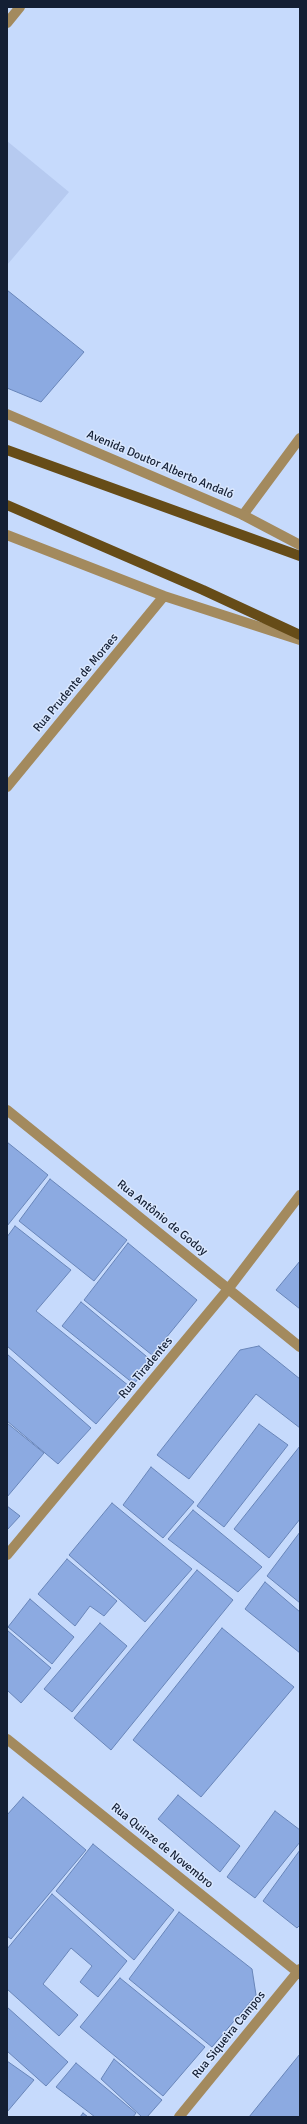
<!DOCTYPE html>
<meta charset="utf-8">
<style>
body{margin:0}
#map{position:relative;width:307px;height:2124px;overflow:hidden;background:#c6dafc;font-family:Signika,sans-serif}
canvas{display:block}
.frame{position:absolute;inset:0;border:8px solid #141f34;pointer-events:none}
</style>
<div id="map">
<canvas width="307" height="2124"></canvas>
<div class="frame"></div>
</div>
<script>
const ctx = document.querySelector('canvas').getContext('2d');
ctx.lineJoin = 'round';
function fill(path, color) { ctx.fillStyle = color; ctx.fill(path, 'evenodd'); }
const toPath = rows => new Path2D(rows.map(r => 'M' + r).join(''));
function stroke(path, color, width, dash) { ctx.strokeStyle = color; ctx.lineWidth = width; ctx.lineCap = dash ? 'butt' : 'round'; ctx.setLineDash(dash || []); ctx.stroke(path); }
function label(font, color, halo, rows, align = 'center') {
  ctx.font = font + ' Signika,sans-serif'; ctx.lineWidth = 3; ctx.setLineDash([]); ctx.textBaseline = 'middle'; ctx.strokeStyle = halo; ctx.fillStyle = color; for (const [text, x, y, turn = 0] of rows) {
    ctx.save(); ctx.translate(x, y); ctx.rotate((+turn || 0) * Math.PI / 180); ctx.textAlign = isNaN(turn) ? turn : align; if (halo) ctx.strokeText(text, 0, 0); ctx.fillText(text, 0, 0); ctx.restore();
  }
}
const built = toPath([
 [7,141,69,192,7,265]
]);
const building = toPath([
 [7,290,84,352,41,402,7,388,7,290],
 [7,1142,48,1175,7,1226,7,1142],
 [50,1179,127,1240,94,1281,19,1221,50,1179],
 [15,1226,71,1270,36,1311,129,1386,96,1424,7,1346,7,1237,15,1226],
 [128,1243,197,1300,152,1355,84,1300,128,1243],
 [300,1261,300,1309,276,1290,300,1261],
 [81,1302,152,1361,134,1384,62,1326,81,1302],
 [259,1346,300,1379,300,1428,256,1394,189,1479,157,1455,240,1350,259,1346],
 [7,1354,91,1428,58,1464,7,1421,7,1354],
 [7,1423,44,1453,7,1497,7,1423],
 [259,1424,288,1445,224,1527,197,1506,259,1424],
 [300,1446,300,1519,269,1558,234,1529,300,1446],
 [151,1467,194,1502,163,1538,123,1505,151,1467],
 [112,1503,192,1569,145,1622,69,1555,112,1503],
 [7,1506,20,1516,7,1530,7,1506],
 [193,1510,262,1567,238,1592,168,1539,193,1510],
 [300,1532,300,1603,267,1576,300,1532],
 [67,1559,117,1601,104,1616,90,1606,75,1626,38,1594,67,1559],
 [197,1570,233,1600,111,1750,74,1718,197,1570],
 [265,1582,300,1612,300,1653,245,1609,265,1582],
 [30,1599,74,1637,52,1664,8,1627,30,1599],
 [100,1623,127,1646,72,1712,44,1689,100,1623],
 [222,1628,294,1687,201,1797,133,1740,222,1628],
 [7,1630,51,1668,21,1703,7,1690,7,1630],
 [178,1795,240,1846,220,1872,158,1819,178,1795],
 [23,1797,86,1850,11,1939,7,1936,7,1815,23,1797],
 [275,1811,300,1830,300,1842,255,1898,227,1877,275,1811],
 [93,1844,174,1910,134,1960,56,1891,93,1844],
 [300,1850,300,1925,297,1928,263,1901,300,1850],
 [52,1894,127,1961,98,1997,80,1982,92,1966,71,1948,43,1984,78,2015,59,2036,7,1989,7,1949,52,1894],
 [179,1912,252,1969,256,1995,212,2047,129,1979,179,1912],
 [120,1978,205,2047,163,2096,80,2027,120,1978],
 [7,2007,68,2062,46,2086,7,2051,7,2007],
 [300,2054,300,2117,249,2117,300,2054],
 [114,2059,162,2100,147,2117,142,2117,101,2079,114,2059],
 [7,2061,34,2080,7,2112,7,2061],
 [76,2063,136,2113,133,2117,95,2117,56,2087,76,2063],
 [83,2113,88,2117,80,2117,83,2113]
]);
const minor = toPath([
 [7,23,20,7],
 [243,515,300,438],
 [7,1110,300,1347],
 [7,1555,229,1288,300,1195],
 [7,1739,300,1974],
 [179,2117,300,1969]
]);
const tertiary = toPath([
 [7,414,243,515,300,545],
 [7,535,164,596,300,640],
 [7,787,164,596]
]);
const primary = toPath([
 [7,450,300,556],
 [7,505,203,590,300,635]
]);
const streetNames = [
 ["Avenida Doutor Alberto Andaló",160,465,23],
 ["Rua Prudente de Moraes",76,683,-50],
 ["Rua Antônio de Godoy",162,1218,39],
 ["Rua Tiradentes",146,1368,-50],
 ["Rua Quinze de Novembro",162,1846,39],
 ["Rua Siqueira Campos",229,2035,-51]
];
fill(built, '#b6caf0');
fill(building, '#8caae1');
stroke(building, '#6885b9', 1);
stroke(minor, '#a38a5e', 10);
stroke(tertiary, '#a38a5e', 10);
stroke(primary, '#664c18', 10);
label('12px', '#141f34', '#d9e7fe', streetNames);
</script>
